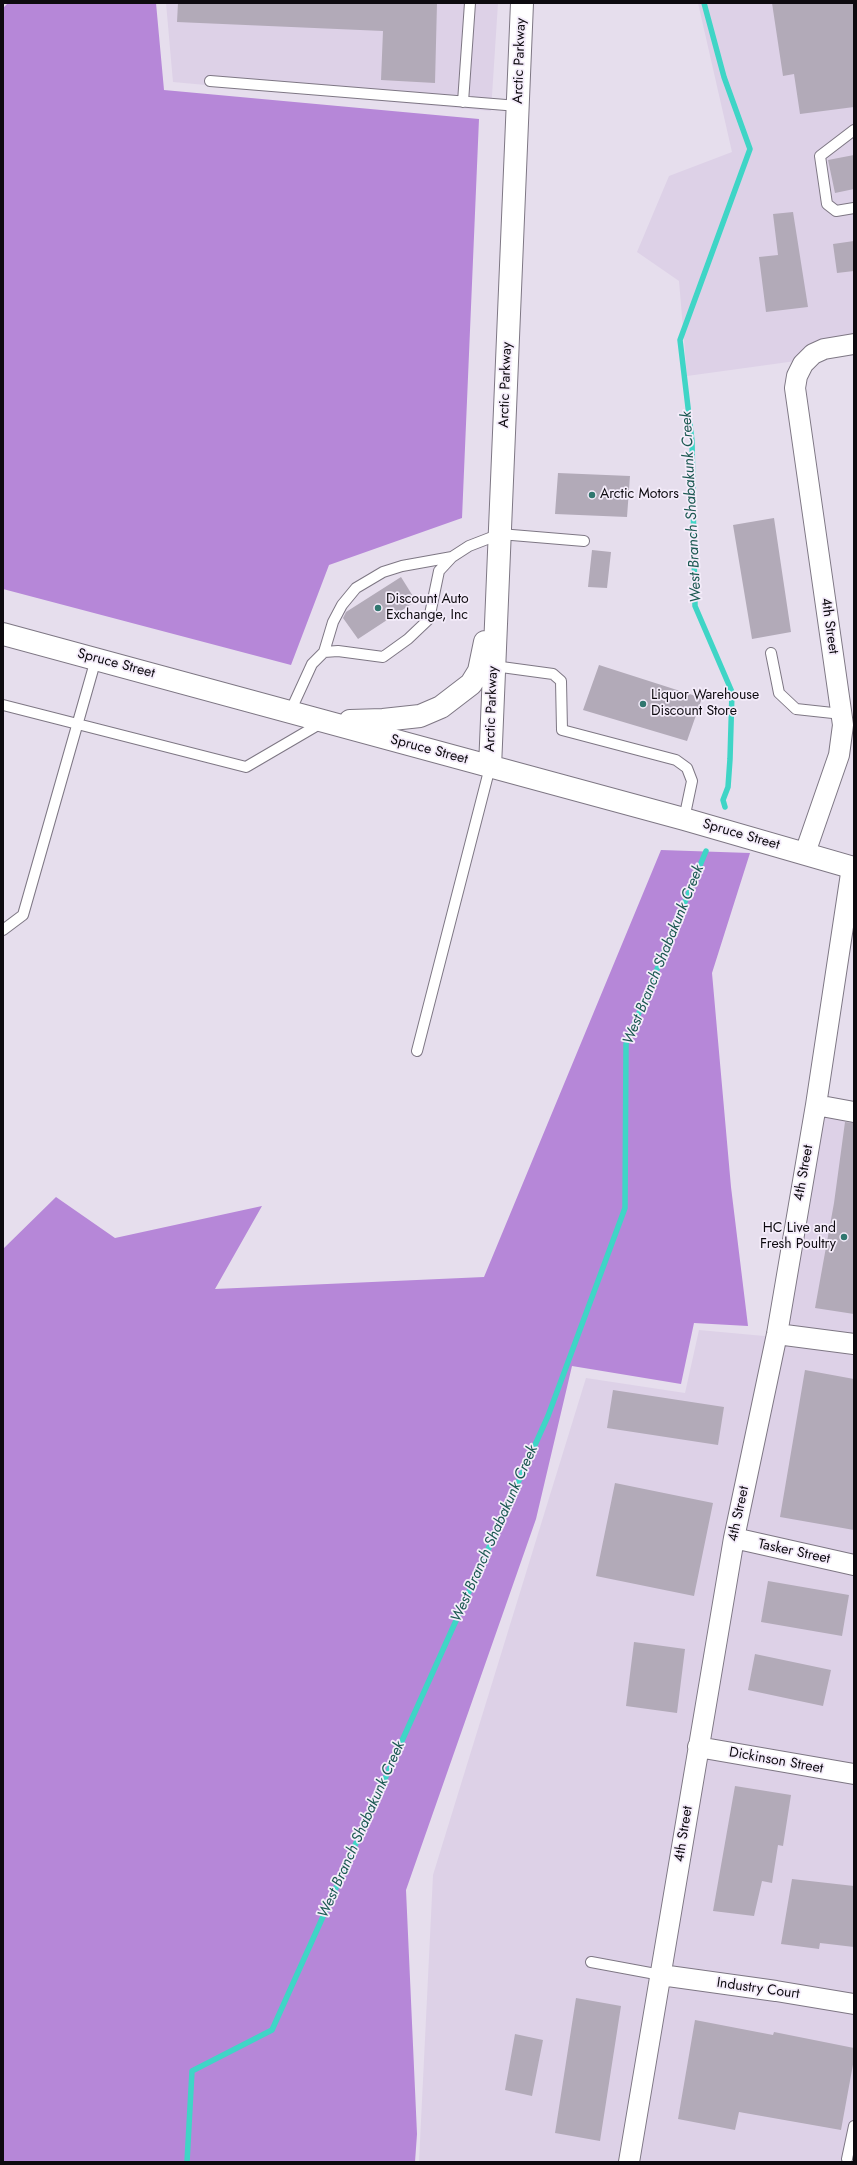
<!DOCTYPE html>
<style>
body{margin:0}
#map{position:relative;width:857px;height:2165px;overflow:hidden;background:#e6deed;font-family:Jost,sans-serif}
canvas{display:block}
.frame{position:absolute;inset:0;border:4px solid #0d0a0f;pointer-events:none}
</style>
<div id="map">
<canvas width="857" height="2165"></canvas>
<div class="frame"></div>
</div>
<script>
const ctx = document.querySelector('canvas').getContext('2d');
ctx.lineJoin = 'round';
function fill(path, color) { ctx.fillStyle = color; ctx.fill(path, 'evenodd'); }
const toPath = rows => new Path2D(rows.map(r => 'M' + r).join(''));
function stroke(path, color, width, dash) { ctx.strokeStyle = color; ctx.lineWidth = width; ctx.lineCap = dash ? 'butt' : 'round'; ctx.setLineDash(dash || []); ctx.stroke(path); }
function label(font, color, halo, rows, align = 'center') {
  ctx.font = font + ' Jost,sans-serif'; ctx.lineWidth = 3.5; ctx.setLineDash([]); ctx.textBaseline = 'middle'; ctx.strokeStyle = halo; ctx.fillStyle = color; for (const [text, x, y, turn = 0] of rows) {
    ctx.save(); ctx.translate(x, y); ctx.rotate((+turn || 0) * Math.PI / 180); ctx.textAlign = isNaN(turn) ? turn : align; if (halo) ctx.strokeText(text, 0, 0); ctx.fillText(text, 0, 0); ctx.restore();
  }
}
const built = toPath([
 [166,3,498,3,491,111,173,82],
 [698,3,854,3,854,353,687,376,679,281,637,252,669,176,732,152],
 [816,1111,854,1119,854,2162,419,2162,433,1875,586,1378,685,1393,699,1330,775,1337]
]);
const forest = toPath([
 [8,3,156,3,164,90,479,119,462,518,329,565,291,665,3,589,3,8],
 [661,850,750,853,712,973,731,1187,748,1326,694,1323,681,1384,572,1366,536,1519,406,1890,417,2134,415,2162,3,2162,3,1249,56,1197,115,1238,262,1206,215,1289,484,1277]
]);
const stream = toPath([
 [704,3,724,77,750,149,680,340,692,441,695,606,732,692,730,759,728,787,723,800,725,807],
 [187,2162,192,2071,272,2030,548,1416,625,1208,626,1044,706,851]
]);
const building = toPath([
 [178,3,437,3,435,83,381,80,383,31,177,22],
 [772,3,854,3,854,107,800,114,794,74,783,76],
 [854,155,854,189,835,193,828,160],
 [793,212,808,307,766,312,759,257,778,255,773,214],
 [854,241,854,271,837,273,833,244],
 [558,473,630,476,627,517,555,514],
 [774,518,791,632,752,639,733,525],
 [592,550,611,552,607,588,588,587],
 [401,577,416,601,358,639,343,618,346,612],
 [599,665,702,698,687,741,583,710],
 [845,1122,854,1123,854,1314,815,1308,834,1203],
 [805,1370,854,1379,854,1530,780,1517],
 [613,1390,724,1407,718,1445,607,1428],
 [615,1483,713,1503,694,1596,596,1576],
 [768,1581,849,1595,842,1636,761,1622],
 [634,1642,685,1649,677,1713,626,1706],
 [755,1654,831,1670,823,1706,748,1690],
 [735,1786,791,1795,783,1846,778,1845,772,1883,762,1881,754,1916,713,1911],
 [792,1879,854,1886,854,1947,820,1943,819,1949,781,1944],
 [576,1998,621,2006,600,2141,555,2133],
 [695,2020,773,2035,774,2032,854,2048,854,2059,841,2130,739,2112,735,2130,678,2119],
 [515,2034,543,2040,532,2096,505,2090]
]);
const service = toPath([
 [210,81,518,106],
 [463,102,470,3],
 [854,130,820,156,827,204,836,211,854,208],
 [324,652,333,622,342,605,356,588,383,572,402,566,452,557],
 [771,653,779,693,796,709,842,714],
 [494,666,553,674,561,681,562,730,676,760,687,768,692,781,684,819],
 [3,705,246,767,323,722],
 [290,712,312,664,324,652,338,651,383,657,408,639,429,619,439,571,452,557,469,546,500,534,584,541],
 [3,930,23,915,96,659],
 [417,1051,490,767],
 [591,1962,661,1975],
 [847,2159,854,2126]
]);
const minor = toPath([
 [805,853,839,755,843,725,795,388,797,376,803,364,813,354,824,349,854,344],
 [816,1105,854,1112],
 [777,1334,854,1344],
 [734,1538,854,1565],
 [698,1747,854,1774],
 [661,1975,776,1991,854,2004],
 [629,2162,734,1538,777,1334,816,1105,852,867]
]);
const tertiary = toPath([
 [3,634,684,819,854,868],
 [350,721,383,720,420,716,441,707,471,684,479,671,485,642],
 [490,767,522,3]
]);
const markers = [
 [592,495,4,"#30776f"],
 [378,608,4,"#30776f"],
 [643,704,4,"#30776f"],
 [844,1237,4,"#30776f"]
];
const streetNames = [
 ["Arctic Parkway",520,61,-88],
 ["Arctic Parkway",506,385,-88],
 ["4th Street",829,626,82],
 ["Spruce Street",116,664,15],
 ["Arctic Parkway",492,709,-88],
 ["Spruce Street",429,750,15],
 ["Spruce Street",741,835,16],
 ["4th Street",804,1173,-80],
 ["4th Street",739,1514,-78],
 ["Tasker Street",794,1552,12],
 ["Dickinson Street",776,1761,10],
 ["4th Street",684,1834,-81],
 ["Industry Court",758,1989,8]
];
const poiNames = [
 ["Arctic Motors",600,495],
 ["Discount Auto",386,600],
 ["Exchange, Inc",386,616],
 ["Liquor Warehouse",651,696],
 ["Discount Store",651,712],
 ["HC Live and",836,1229,"right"],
 ["Fresh Poultry",836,1245,"right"]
];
const waterNames = [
 ["West Branch Shabakunk Creek",692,507,-93],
 ["West Branch Shabakunk Creek",664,955,-68],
 ["West Branch Shabakunk Creek",495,1534,-66],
 ["West Branch Shabakunk Creek",362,1830,-66]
];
fill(built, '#ddd1e7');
fill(forest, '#b687d8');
stroke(stream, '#3fd5c6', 5.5);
fill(building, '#b2aab8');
stroke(service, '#7e7784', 12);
stroke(minor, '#7e7784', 22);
stroke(tertiary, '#7e7784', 24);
stroke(service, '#fff', 10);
stroke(minor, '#fff', 20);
stroke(tertiary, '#fff', 22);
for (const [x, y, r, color] of markers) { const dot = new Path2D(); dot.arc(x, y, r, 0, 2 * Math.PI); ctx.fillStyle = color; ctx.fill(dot); stroke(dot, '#f4ecfa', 1.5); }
label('14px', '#0d0a0f', '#f4ecfa', streetNames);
label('14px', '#0d0a0f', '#f4ecfa', poiNames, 'left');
label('italic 15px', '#1b5851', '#f4ecfa', waterNames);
</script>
